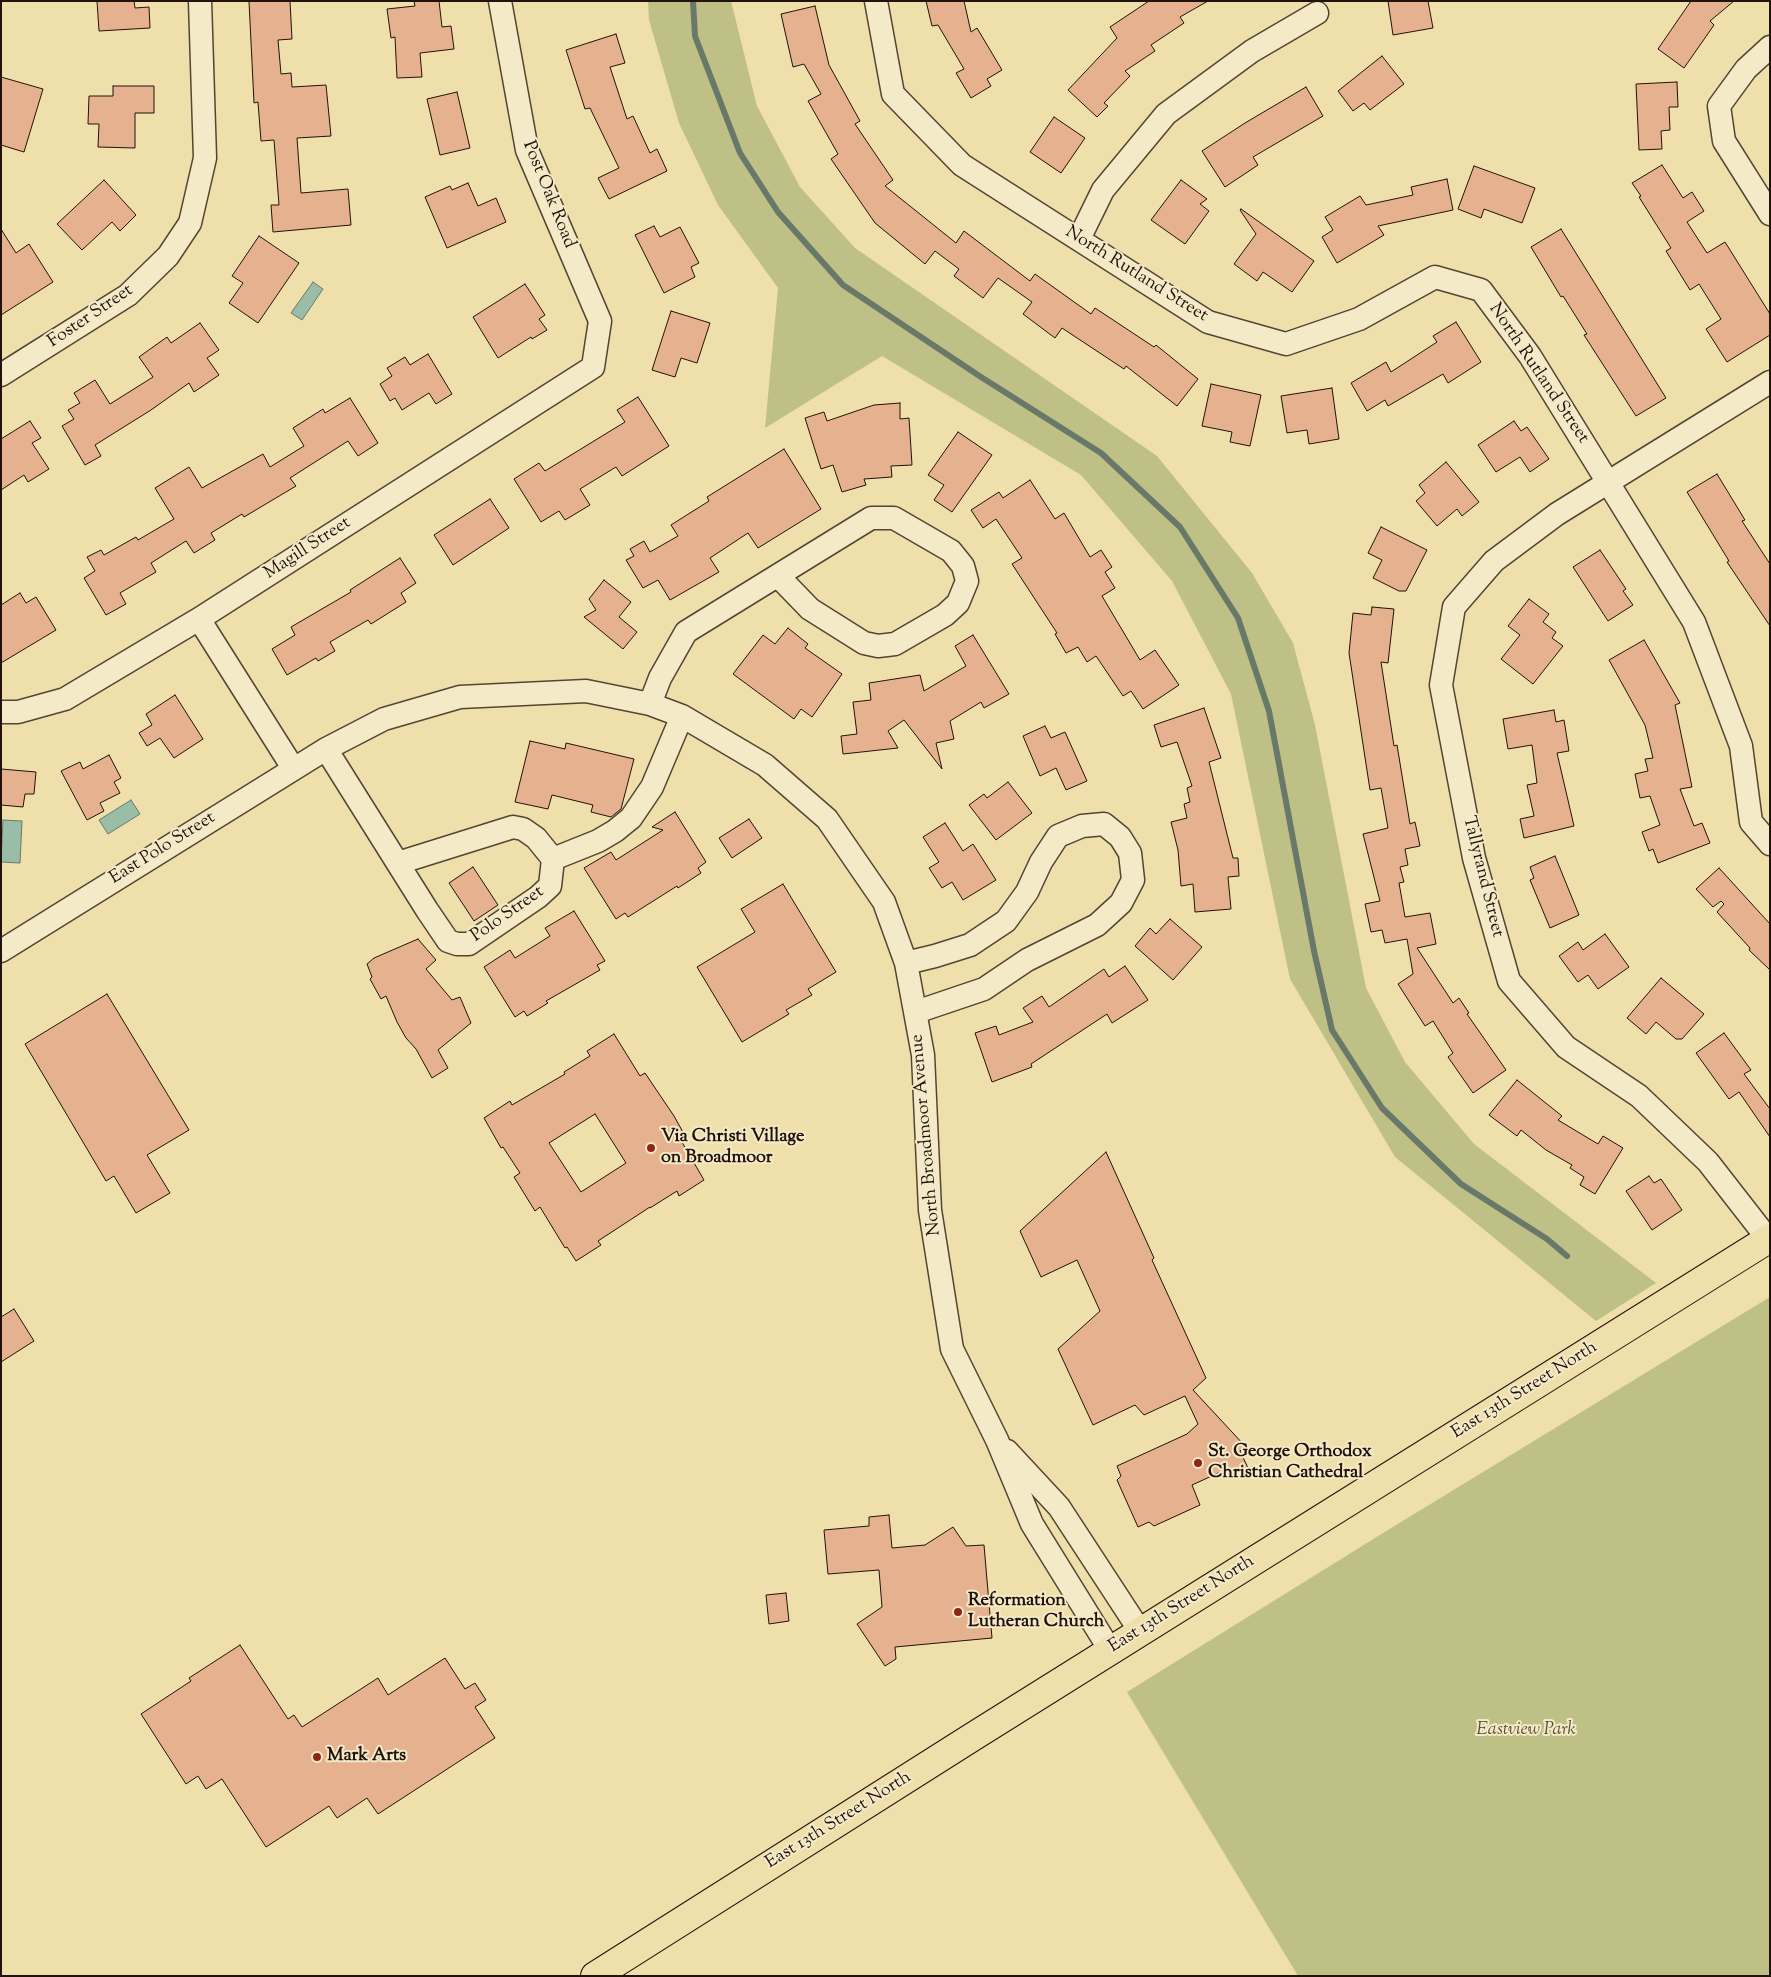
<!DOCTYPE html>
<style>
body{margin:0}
#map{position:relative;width:1771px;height:1977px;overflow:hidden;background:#eedfab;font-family:"Sorts Mill Goudy",serif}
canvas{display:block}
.frame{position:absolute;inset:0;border:2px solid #21120b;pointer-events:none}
</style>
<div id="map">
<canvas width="1771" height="1977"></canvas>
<div class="frame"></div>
</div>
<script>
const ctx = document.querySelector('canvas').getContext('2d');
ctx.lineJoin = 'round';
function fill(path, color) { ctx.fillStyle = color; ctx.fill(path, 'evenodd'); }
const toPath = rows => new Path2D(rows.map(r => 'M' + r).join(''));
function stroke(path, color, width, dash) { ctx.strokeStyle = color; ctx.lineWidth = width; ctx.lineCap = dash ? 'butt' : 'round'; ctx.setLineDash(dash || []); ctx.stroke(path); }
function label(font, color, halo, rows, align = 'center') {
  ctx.font = font + ' "Sorts Mill Goudy",serif'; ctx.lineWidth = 4; ctx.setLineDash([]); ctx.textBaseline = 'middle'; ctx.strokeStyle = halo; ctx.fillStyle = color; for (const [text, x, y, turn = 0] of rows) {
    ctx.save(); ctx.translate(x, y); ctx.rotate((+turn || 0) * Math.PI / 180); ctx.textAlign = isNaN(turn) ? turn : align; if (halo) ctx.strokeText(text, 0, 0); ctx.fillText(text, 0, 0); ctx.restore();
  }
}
const green = toPath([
 [648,1,731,1,757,106,800,187,855,248,1157,456,1252,573,1293,643,1315,725,1366,988,1405,1062,1474,1144,1656,1283,1596,1321,1395,1157,1290,979,1231,694,1172,581,1081,475,882,356,765,428,778,288,718,205,679,123,649,20],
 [1770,1297,1770,1976,1298,1976,1127,1692,1383,1533]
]);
const water = toPath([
 [313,282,323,289,302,320,291,313,313,282],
 [131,800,140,814,108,834,99,820,131,800],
 [3,820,22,821,20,863,1,862,3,820]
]);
const stream = toPath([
 [693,1,695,36,740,153,778,212,843,285,981,377,1101,453,1180,527,1238,618,1269,711,1314,951,1332,1030,1382,1108,1461,1184,1547,1239,1567,1256]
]);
const building = toPath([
 [97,1,134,1,135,8,149,7,150,28,99,31,97,1],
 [249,1,290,1,292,39,278,40,281,74,291,73,292,87,326,85,331,136,297,138,301,193,348,189,351,225,273,232,271,205,279,205,274,140,261,141,258,102,254,103,249,1],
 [414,1,439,1,442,27,451,26,454,49,420,53,422,77,397,78,395,37,391,38,387,9,415,6,414,1],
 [926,1,964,1,971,32,977,28,1002,70,987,79,991,86,971,98,956,73,964,69,938,25,932,26,926,1],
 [1149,1,1208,1,1180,17,1184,23,1151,45,1155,51,1125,71,1130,76,1104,103,1108,106,1097,117,1068,90,1117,38,1110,27,1149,1],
 [1388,1,1428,1,1433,28,1393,35,1388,1],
 [1691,1,1734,1,1710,21,1714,25,1684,68,1658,49,1691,1],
 [815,6,829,65,860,121,855,124,893,180,885,186,956,243,964,231,1030,281,1035,274,1091,314,1095,308,1154,347,1156,345,1198,379,1177,406,1126,366,1124,369,1062,328,1055,338,1023,314,1032,302,998,278,983,298,954,276,959,269,935,251,925,264,875,223,831,159,838,154,808,101,821,94,804,64,793,67,781,14,815,6],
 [616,34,625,63,610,67,627,119,633,116,650,153,657,149,667,171,609,199,598,178,619,168,590,108,585,109,566,50,616,34],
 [1382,56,1404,84,1370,110,1364,103,1353,111,1338,91,1382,56],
 [1,77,43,89,24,152,1,145,1,77],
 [1677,82,1678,107,1669,107,1670,130,1661,131,1662,149,1639,150,1636,84,1677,82],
 [113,86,154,86,154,113,135,113,135,148,98,147,99,124,88,124,89,96,113,96,113,86],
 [1306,87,1323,116,1253,157,1258,165,1225,187,1202,151,1245,123,1306,87],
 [457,92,470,148,440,155,427,99,457,92],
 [1054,117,1085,138,1061,173,1030,152,1054,117],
 [1662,165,1683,198,1692,192,1704,211,1687,222,1707,253,1725,242,1770,314,1770,335,1727,362,1706,329,1721,319,1699,284,1690,290,1666,251,1671,248,1639,197,1641,196,1632,183,1662,165],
 [1474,166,1535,188,1522,223,1484,209,1481,218,1458,209,1474,166],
 [1447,179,1453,210,1378,226,1384,235,1337,263,1322,237,1333,230,1325,217,1360,196,1366,205,1413,195,1411,187,1447,179],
 [104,180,136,215,120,231,112,222,82,250,57,224,104,180],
 [1181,180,1207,199,1200,204,1209,211,1185,244,1151,220,1181,180],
 [468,183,478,206,496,198,506,222,447,248,425,197,450,186,452,190,468,183],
 [1241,209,1314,261,1292,292,1263,272,1257,281,1234,264,1256,234,1240,210,1241,209],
 [654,226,660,237,680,227,699,263,691,267,695,277,664,293,635,235,654,226],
 [1,229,16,253,29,244,53,282,1,315,1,229],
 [1561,229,1666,398,1636,416,1584,335,1587,334,1563,296,1561,297,1531,247,1561,229],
 [259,236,299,263,258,323,229,303,243,283,232,276,259,236],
 [525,284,545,315,539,319,547,330,532,339,531,337,498,358,473,317,525,284],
 [671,311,710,323,697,363,681,358,675,377,652,370,671,311],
 [1456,322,1481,362,1448,383,1443,374,1388,406,1385,400,1367,411,1351,383,1386,362,1391,372,1437,342,1433,336,1456,322],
 [200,323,219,350,207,358,219,375,194,392,189,383,151,410,95,445,101,456,85,465,62,426,74,419,68,410,80,403,74,393,95,380,110,404,153,377,139,357,167,337,171,343,200,323],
 [428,354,452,394,436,404,429,393,402,410,395,398,390,401,380,384,392,376,387,368,405,357,410,365,428,354],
 [1211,384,1261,395,1250,446,1230,442,1232,432,1202,426,1211,384],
 [1332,388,1339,439,1309,444,1307,430,1287,433,1281,396,1332,388],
 [638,397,669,446,622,476,616,467,580,489,590,505,565,520,559,511,541,522,514,479,539,463,545,471,625,422,617,410,638,397],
 [350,398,378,443,358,456,348,441,290,478,296,486,244,517,242,514,211,533,215,540,194,553,186,541,151,563,156,572,120,593,126,604,106,615,84,578,95,571,87,557,101,550,104,555,136,537,138,540,174,519,155,488,189,467,202,488,263,454,270,467,304,446,293,428,323,409,325,413,350,398],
 [900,403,900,419,909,418,912,465,891,466,892,477,864,479,866,485,842,492,833,465,821,469,805,418,824,412,827,421,874,405,900,403],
 [30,421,41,438,32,443,49,469,28,482,24,475,1,490,1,439,30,421],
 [1514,421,1521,431,1527,427,1549,459,1530,472,1520,457,1496,472,1478,445,1514,421],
 [958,432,992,455,952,512,934,500,944,485,928,475,958,432],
 [784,449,821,509,758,548,748,533,710,558,719,572,670,600,658,580,643,588,626,560,634,556,630,549,644,541,650,552,678,536,671,525,709,501,707,497,784,449],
 [1446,462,1479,502,1462,516,1457,509,1437,526,1416,501,1425,493,1419,485,1446,462],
 [1717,474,1745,520,1742,521,1770,564,1770,626,1727,562,1729,561,1687,492,1717,474],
 [1030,480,1055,519,1064,513,1090,557,1101,550,1112,567,1105,572,1115,588,1102,596,1140,660,1155,650,1179,685,1143,709,1131,691,1123,696,1096,656,1087,662,1078,647,1066,653,1055,634,1057,633,1012,564,1022,558,996,519,983,528,971,510,999,492,1003,498,1030,480],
 [490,499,509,528,453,565,434,535,490,499],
 [1381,527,1427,550,1406,591,1399,591,1373,578,1382,560,1368,553,1381,527],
 [1600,550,1626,589,1623,591,1633,605,1608,621,1573,567,1600,550],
 [400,558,416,583,401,593,406,602,371,624,368,620,330,642,335,651,318,661,316,658,287,675,272,649,295,635,291,627,351,592,350,590,400,558],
 [604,580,631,602,619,617,637,632,623,649,584,617,596,610,589,599,604,580],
 [20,593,26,603,36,597,56,630,1,663,1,605,20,593],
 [1529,599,1549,614,1543,622,1556,632,1552,638,1563,646,1533,684,1501,659,1520,635,1508,626,1529,599],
 [1372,607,1394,609,1388,663,1381,662,1394,746,1397,745,1410,824,1415,822,1420,846,1405,849,1408,865,1400,867,1404,882,1399,883,1405,917,1430,913,1436,944,1417,948,1453,1003,1459,998,1469,1013,1467,1014,1506,1070,1473,1093,1448,1057,1453,1053,1433,1021,1425,1026,1398,984,1413,974,1407,939,1385,943,1382,930,1371,932,1365,904,1380,901,1363,834,1388,828,1381,788,1370,790,1349,653,1353,613,1371,615,1372,607],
 [788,628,808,644,805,648,842,674,812,717,801,709,794,719,733,674,763,635,775,644,788,628],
 [973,635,1009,694,984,708,981,702,950,721,954,739,936,743,942,769,904,720,888,731,898,748,843,754,841,736,857,734,853,702,871,700,869,683,920,675,924,691,966,666,955,646,973,635],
 [1644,640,1680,703,1675,705,1692,787,1680,789,1694,826,1702,823,1710,843,1658,863,1653,849,1649,851,1642,832,1660,825,1650,796,1640,798,1635,774,1648,771,1645,759,1653,758,1645,725,1609,660,1644,640],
 [175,695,203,739,174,758,160,738,147,746,139,733,152,725,146,714,175,695],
 [1204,708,1221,758,1209,762,1233,858,1238,858,1239,876,1228,877,1231,909,1195,912,1193,884,1181,886,1178,850,1171,822,1187,818,1184,804,1190,802,1187,788,1192,786,1177,742,1161,747,1154,725,1204,708],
 [1554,710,1556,722,1564,720,1569,751,1557,753,1574,826,1524,838,1520,819,1534,816,1527,785,1537,783,1532,745,1508,749,1503,719,1554,710],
 [1045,726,1051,738,1065,732,1087,781,1066,790,1056,768,1040,776,1023,736,1045,726],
 [530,741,565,749,566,743,634,759,621,809,611,817,591,812,593,805,552,795,548,809,515,802,530,741],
 [109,755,121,778,114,782,120,793,100,803,104,811,87,820,61,771,80,762,83,769,109,755],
 [1,769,36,772,34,794,25,794,23,807,1,805,1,769],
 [1008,782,1032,813,996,840,969,805,984,794,987,798,1008,782],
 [675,812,706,862,698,868,701,873,678,888,677,886,628,917,625,913,616,919,584,868,611,852,616,860,663,830,652,827,675,812],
 [749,819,762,838,732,858,719,838,749,819],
 [945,823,963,851,973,844,996,880,963,900,952,882,942,888,929,868,939,862,923,837,945,823],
 [1555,856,1579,915,1550,928,1530,880,1534,878,1530,867,1555,856],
 [473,867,498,905,474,921,449,883,473,867],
 [1719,868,1770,924,1770,970,1749,950,1750,948,1717,912,1724,904,1721,901,1713,907,1696,889,1719,868],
 [783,884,836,972,808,989,812,995,786,1010,789,1014,742,1042,697,967,755,932,741,909,783,884],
 [574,911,605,961,597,965,600,970,546,1001,548,1003,527,1016,524,1011,515,1017,484,967,510,950,515,958,550,936,545,928,574,911],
 [1170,919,1202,947,1173,980,1135,946,1150,928,1156,934,1170,919],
 [1605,934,1629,967,1598,989,1588,975,1578,982,1559,956,1578,942,1583,950,1605,934],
 [418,939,436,960,426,969,452,1000,460,997,471,1023,438,1050,448,1068,432,1078,416,1049,406,1038,397,1022,386,996,381,999,370,979,372,977,367,964,374,958,418,939],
 [1125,966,1148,1000,1112,1023,1107,1014,1031,1064,1032,1067,992,1082,975,1033,996,1026,999,1035,1033,1022,1023,1008,1042,996,1049,1007,1104,969,1109,977,1125,966],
 [1661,978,1704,1014,1682,1039,1676,1039,1656,1022,1646,1034,1627,1018,1661,978],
 [107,994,189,1130,147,1155,170,1193,136,1213,114,1176,106,1181,25,1044,107,994],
 [1724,1033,1751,1070,1744,1074,1770,1109,1770,1137,1739,1092,1729,1099,1696,1053,1724,1033],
 [614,1034,640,1076,645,1073,674,1116,684,1134,679,1137,704,1180,679,1196,677,1191,650,1208,650,1207,598,1241,601,1245,576,1261,567,1247,565,1248,540,1207,535,1211,514,1177,520,1173,503,1147,501,1148,484,1118,510,1101,512,1105,565,1074,564,1072,590,1056,587,1051,614,1034],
 [595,1114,626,1163,581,1192,549,1143,595,1114],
 [1517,1080,1562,1116,1558,1120,1598,1144,1603,1136,1623,1148,1595,1194,1580,1185,1584,1177,1570,1168,1572,1165,1546,1150,1521,1130,1517,1136,1489,1115,1517,1080],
 [1106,1152,1154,1258,1152,1260,1206,1378,1193,1390,1245,1446,1240,1451,1248,1468,1231,1476,1225,1470,1192,1485,1200,1505,1154,1526,1149,1522,1138,1527,1117,1480,1121,1476,1117,1466,1187,1434,1198,1424,1185,1396,1144,1415,1135,1405,1093,1425,1058,1349,1100,1311,1077,1260,1041,1277,1020,1231,1106,1152],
 [1649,1176,1654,1183,1661,1179,1682,1210,1652,1230,1626,1191,1649,1176],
 [14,1309,34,1341,1,1362,1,1317,14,1309],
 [889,1515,892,1548,925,1545,953,1527,966,1546,984,1545,992,1638,895,1647,896,1659,885,1666,857,1624,882,1607,879,1570,828,1574,824,1530,869,1526,869,1517,889,1515],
 [786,1593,789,1621,769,1624,766,1595,786,1593],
 [240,1645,288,1719,294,1715,302,1727,378,1678,388,1695,445,1658,465,1689,475,1683,486,1700,475,1707,495,1738,378,1814,367,1798,337,1818,329,1806,266,1847,222,1779,206,1789,198,1776,186,1784,141,1714,191,1681,189,1678,240,1645]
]);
const minor = toPath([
 [876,1,893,94,962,165,1208,322,1286,344,1359,319,1435,277,1481,290,1530,356,1694,622,1741,746,1751,822,1770,844],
 [1770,47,1746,69,1719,106,1724,141,1770,214],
 [1079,239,1103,190,1166,114,1252,51,1317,13],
 [1,375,128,295,168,256,190,223,205,158,200,1],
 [199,619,293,768],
 [650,704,660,678,686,632,871,518,894,518,951,551,963,566,967,581,958,603,945,615,895,644,878,646,864,643,810,609,778,576],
 [1,712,18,712,65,699,199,619,593,367,600,321,527,150,500,1],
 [326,749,427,910,448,941,457,944,469,944,538,897,550,886,553,859,536,838,523,829,513,827,398,863],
 [553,859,598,841,615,831,631,818,652,787,682,716],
 [1,951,326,749,384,719,460,697,586,691,650,704,682,716,765,765,827,819,884,902,906,963,923,1055,930,1210,952,1349,997,1440,1032,1524,1110,1650],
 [906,963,935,956,970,945,1006,921,1027,892,1041,862,1058,836,1082,826,1104,824,1120,837,1130,853,1133,880,1121,903,1097,925,1027,960,984,989,916,1012],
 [1768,1239,1708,1162,1639,1096,1566,1047,1509,981,1474,858,1441,685,1454,607,1494,561,1557,514,1770,382],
 [1007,1451,1059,1507,1140,1631]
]);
const major = toPath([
 [595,1976,974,1736,1770,1238]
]);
const markers = [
 [651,1148,5,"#8f2418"],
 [1198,1463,5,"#8f2418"],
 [958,1612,5,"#8f2418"],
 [317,1757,5,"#8f2418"]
];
const streetNames = [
 ["Post Oak Road",548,195,68],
 ["North Rutland Street",1136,275,32],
 ["Foster Street",91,317,-34],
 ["North Rutland Street",1538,374,56],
 ["Magill Street",308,549,-33],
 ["East Polo Street",163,849,-32],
 ["Tallyrand Street",1482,877,76],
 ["Polo Street",508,915,-35],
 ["North Broadmoor Avenue",927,1135,-95],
 ["East 13th Street North",1525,1391,-32],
 ["East 13th Street North",1182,1605,-32],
 ["East 13th Street North",839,1821,-32]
];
const poiNames = [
 ["Via Christi Village",661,1138],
 ["on Broadmoor",661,1159],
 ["St. George Orthodox",1208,1453],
 ["Christian Cathedral",1208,1474],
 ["Reformation",968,1602],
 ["Lutheran Church",968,1623],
 ["Mark Arts",327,1757]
];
const parkNames = [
 ["Eastview Park",1526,1731]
];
fill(green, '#bec085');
fill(water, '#99bda7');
stroke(water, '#697969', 1);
stroke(stream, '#697969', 6);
fill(building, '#e5b18e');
stroke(building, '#21120b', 1);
stroke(minor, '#544533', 25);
stroke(major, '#21120b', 30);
stroke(minor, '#f4eac8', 22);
stroke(major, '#eedfab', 28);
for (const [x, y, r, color] of markers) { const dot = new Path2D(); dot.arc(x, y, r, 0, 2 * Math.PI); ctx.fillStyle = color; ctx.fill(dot); stroke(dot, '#f4eac8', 2); }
label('18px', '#21120b', '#f4eac8', streetNames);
label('bold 18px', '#21120b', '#f4eac8', poiNames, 'left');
label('italic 18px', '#584f36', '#f4eac8', parkNames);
</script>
